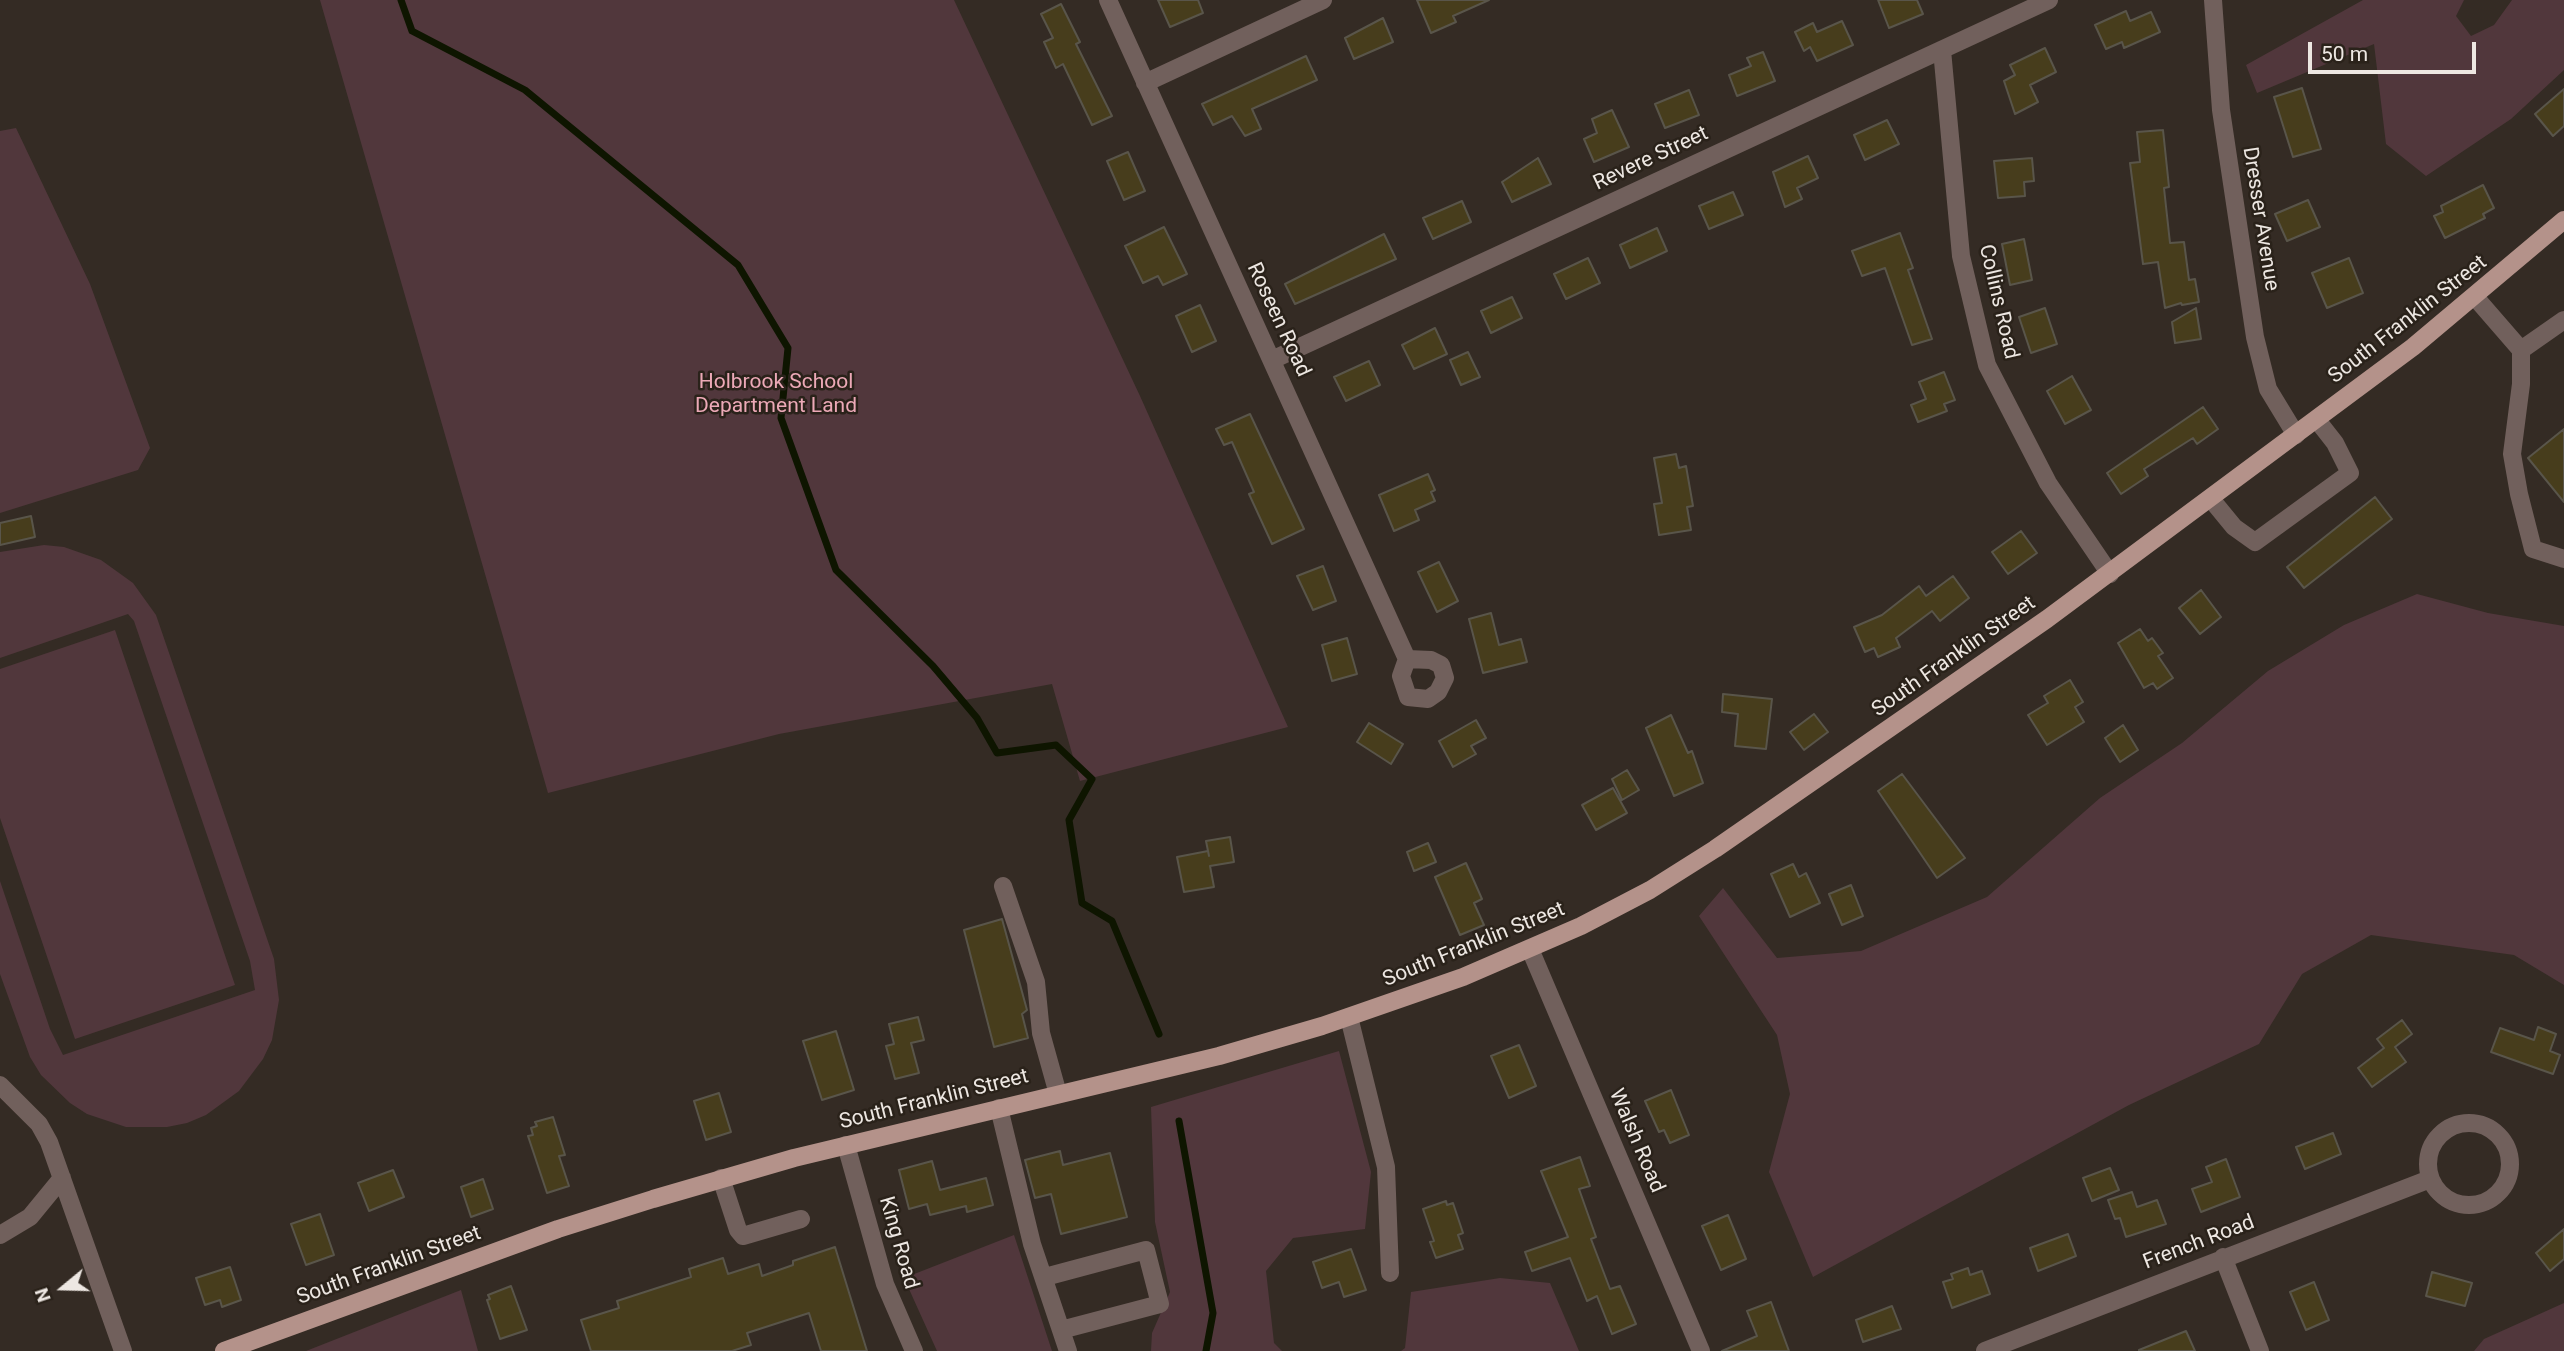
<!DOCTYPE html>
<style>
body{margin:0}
#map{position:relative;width:2564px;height:1351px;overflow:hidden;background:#342b24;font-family:Roboto,sans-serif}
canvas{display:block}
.north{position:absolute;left:28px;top:1253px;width:70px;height:70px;-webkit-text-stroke:5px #2a221a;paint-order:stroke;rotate:251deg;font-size:19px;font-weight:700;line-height:28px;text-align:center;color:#ede7e2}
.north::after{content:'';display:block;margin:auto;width:24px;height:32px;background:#ede7e2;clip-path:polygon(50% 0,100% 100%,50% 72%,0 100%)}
.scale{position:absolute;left:2308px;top:42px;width:168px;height:32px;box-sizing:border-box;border:4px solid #ede7e2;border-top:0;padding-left:9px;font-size:21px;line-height:24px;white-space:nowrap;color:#ede7e2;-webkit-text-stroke:5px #2a221a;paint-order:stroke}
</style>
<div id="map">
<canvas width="2564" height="1351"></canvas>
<div class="north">N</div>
<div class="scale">50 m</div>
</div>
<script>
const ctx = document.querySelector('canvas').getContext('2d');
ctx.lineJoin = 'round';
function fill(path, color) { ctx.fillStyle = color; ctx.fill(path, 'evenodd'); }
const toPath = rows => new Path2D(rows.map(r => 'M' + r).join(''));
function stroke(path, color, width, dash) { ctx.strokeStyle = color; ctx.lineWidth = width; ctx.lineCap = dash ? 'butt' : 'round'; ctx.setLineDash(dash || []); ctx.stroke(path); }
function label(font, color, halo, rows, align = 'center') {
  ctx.font = font + ' Roboto,sans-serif'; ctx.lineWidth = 5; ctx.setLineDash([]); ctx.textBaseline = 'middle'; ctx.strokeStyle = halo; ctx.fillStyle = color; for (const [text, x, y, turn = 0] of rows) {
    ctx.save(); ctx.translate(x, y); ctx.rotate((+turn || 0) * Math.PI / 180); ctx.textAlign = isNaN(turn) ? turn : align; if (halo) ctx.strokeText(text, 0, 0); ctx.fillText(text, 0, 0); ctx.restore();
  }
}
const green = toPath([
 [320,0,954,0,1140,396,1288,727,1080,781,1052,684,779,734,548,793],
 [2363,0,2464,0,2456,16,2471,36,2494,25,2512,0,2564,0,2564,70,2511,119,2426,176,2386,144,2374,44,2257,93,2246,65],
 [16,128,90,284,150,448,138,470,0,513,0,131],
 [44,545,64,547,101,560,133,583,156,615,274,959,279,1000,272,1040,263,1059,239,1091,206,1115,187,1123,167,1127,126,1127,87,1114,70,1103,41,1075,30,1057,0,974,0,881,50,1029,63,1055,255,990,250,961,134,621,128,614,0,658,0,552],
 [2417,594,2488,613,2564,626,2564,985,2514,955,2371,935,2302,974,2259,1044,2129,1105,1813,1277,1769,1172,1790,1094,1777,1035,1699,916,1723,888,1777,958,1861,951,1987,897,2100,798,2182,743,2268,671,2344,625],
 [115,630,235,985,75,1039,0,818,0,669],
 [1339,1051,1371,1172,1365,1229,1293,1238,1266,1271,1274,1343,1282,1351,1151,1351,1152,1333,1170,1292,1155,1222,1151,1107],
 [1014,1235,1052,1351,937,1351,904,1278],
 [1500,1278,1550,1283,1579,1351,1401,1351,1405,1348,1411,1292],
 [461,1290,478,1351,306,1351],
 [2564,1303,2564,1351,2474,1351,2484,1339]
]);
const stream = toPath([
 [401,0,412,31,525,90,738,265,788,348,781,418,836,570,933,666,977,718,997,753,1056,745,1092,779,1069,820,1082,903,1112,921,1159,1034],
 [1179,1121,1213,1313,1206,1351]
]);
const building = toPath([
 [1158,0,1198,0,1203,13,1170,27,1158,0],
 [1417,0,1489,0,1453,16,1456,22,1431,33,1417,0],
 [1878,0,1917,0,1923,14,1889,28,1878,0],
 [1061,4,1080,42,1076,44,1112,116,1092,125,1063,64,1056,68,1044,42,1053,38,1041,14,1061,4],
 [2126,11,2130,21,2151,12,2160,32,2124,48,2122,42,2106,49,2095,25,2126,11],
 [1383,18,1393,42,1354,59,1345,38,1383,18],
 [1842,21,1853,45,1817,61,1810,47,1804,51,1795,32,1813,23,1817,32,1842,21],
 [2045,48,2056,72,2030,85,2038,102,2015,114,2004,81,2015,75,2010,65,2045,48],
 [1763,52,1775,81,1737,96,1729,75,1751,66,1747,58,1763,52],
 [1306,56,1317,80,1252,109,1261,129,1245,136,1232,116,1213,125,1202,104,1306,56],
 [2302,88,2321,149,2293,157,2274,97,2302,88],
 [2564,89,2564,126,2553,136,2535,114,2564,89],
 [1689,90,1699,115,1665,128,1655,104,1689,90],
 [1612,110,1629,147,1594,162,1584,139,1597,133,1592,119,1612,110],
 [1887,120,1899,144,1865,160,1854,135,1887,120],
 [2163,130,2169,187,2164,188,2170,243,2184,242,2189,280,2195,279,2199,302,2182,305,2181,303,2165,308,2158,262,2143,264,2130,163,2140,162,2137,132,2163,130],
 [1128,152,1145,191,1124,200,1107,161,1128,152],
 [1808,156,1818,178,1797,188,1802,199,1785,207,1773,172,1808,156],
 [1538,158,1551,184,1512,202,1502,182,1538,158],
 [2032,158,2034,181,2024,182,2025,196,1998,198,1994,161,2032,158],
 [2483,185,2494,208,2483,214,2485,218,2445,238,2434,216,2443,212,2441,206,2483,185],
 [1733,192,1743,215,1709,229,1699,206,1733,192],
 [2308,200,2320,227,2287,241,2275,214,2308,200],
 [1462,201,1471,222,1433,239,1423,218,1462,201],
 [1164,227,1187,274,1163,285,1158,276,1143,283,1125,246,1164,227],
 [1657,228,1667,251,1630,268,1620,245,1657,228],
 [1900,233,1913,268,1908,270,1932,339,1912,345,1885,268,1862,276,1852,251,1900,233],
 [1384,234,1396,259,1295,304,1285,284,1384,234],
 [2024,239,2032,280,2010,285,2002,244,2024,239],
 [1588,258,1600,283,1566,299,1554,274,1588,258],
 [2349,258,2363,293,2327,308,2312,273,2349,258],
 [1512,297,1522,318,1491,333,1481,311,1512,297],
 [1200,305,1216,341,1192,352,1176,316,1200,305],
 [2045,308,2057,344,2031,353,2019,317,2045,308],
 [2196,308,2201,339,2175,343,2172,322,2196,308],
 [1435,328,1447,354,1414,369,1402,345,1435,328],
 [1468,352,1480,377,1461,385,1450,360,1468,352],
 [1369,361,1380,385,1346,401,1334,377,1369,361],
 [1944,372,1955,400,1944,404,1947,411,1918,422,1911,405,1926,399,1919,382,1944,372],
 [2072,376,2091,410,2065,424,2047,391,2072,376],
 [2203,407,2218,429,2197,444,2193,438,2144,469,2148,476,2121,494,2107,473,2203,407],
 [1250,414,1304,529,1272,544,1249,494,1254,492,1232,442,1224,445,1216,429,1250,414],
 [2564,429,2564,502,2528,458,2564,429],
 [1676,454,1679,468,1686,466,1693,506,1687,507,1691,530,1659,535,1654,504,1662,503,1654,458,1676,454],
 [1428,474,1435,490,1431,492,1435,501,1415,510,1419,520,1394,531,1379,495,1428,474],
 [2375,497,2392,519,2304,588,2287,567,2375,497],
 [31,516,35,537,0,545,0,523,31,516],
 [2021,531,2037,553,2008,574,1992,552,2021,531],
 [1439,562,1458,601,1437,612,1418,572,1439,562],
 [1323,566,1336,601,1313,610,1297,576,1323,566],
 [1953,576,1969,598,1940,621,1932,611,1896,638,1900,647,1878,657,1874,648,1865,652,1854,627,1882,615,1919,586,1926,596,1953,576],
 [2201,590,2221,617,2200,634,2179,608,2201,590],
 [1491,613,1499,645,1521,639,1527,662,1483,673,1469,619,1491,613],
 [2140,629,2148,641,2152,638,2163,653,2158,656,2173,678,2157,689,2153,683,2144,688,2118,643,2140,629],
 [1347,638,1357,674,1332,681,1322,645,1347,638],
 [2070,680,2083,702,2075,707,2084,722,2047,745,2028,715,2048,703,2044,696,2070,680],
 [1723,694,1772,699,1766,749,1735,746,1738,714,1722,712,1723,694],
 [1814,714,1828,732,1804,750,1790,732,1814,714],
 [1671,715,1688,753,1692,751,1703,783,1674,796,1646,728,1671,715],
 [1476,720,1486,738,1471,746,1476,754,1453,767,1439,741,1476,720],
 [1369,723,1403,744,1391,764,1357,742,1369,723],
 [2123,725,2138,750,2120,762,2105,738,2123,725],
 [1627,770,1639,790,1622,800,1612,779,1627,770],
 [1902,774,1965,858,1937,878,1878,791,1902,774],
 [1613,788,1627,813,1596,830,1582,805,1613,788],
 [1230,837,1234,862,1210,866,1214,887,1184,892,1177,857,1208,851,1209,856,1206,841,1230,837],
 [1428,843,1436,862,1414,871,1407,852,1428,843],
 [1466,863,1482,899,1474,903,1484,925,1460,935,1435,877,1466,863],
 [1793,864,1799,877,1806,873,1820,903,1790,917,1771,874,1793,864],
 [1851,885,1863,916,1842,925,1829,894,1851,885],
 [1002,919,1027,1010,1022,1014,1028,1038,994,1047,964,930,1002,919],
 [918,1017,924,1040,911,1043,919,1073,895,1079,886,1046,894,1044,889,1024,918,1017],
 [2402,1020,2412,1034,2395,1047,2406,1062,2372,1087,2358,1068,2384,1048,2377,1039,2402,1020],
 [2538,1027,2556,1034,2550,1051,2560,1055,2553,1074,2491,1052,2500,1028,2534,1040,2538,1027],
 [836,1031,854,1090,822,1100,803,1041,836,1031],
 [1519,1045,1536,1086,1509,1098,1491,1056,1519,1045],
 [1671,1090,1689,1135,1670,1143,1664,1130,1659,1132,1645,1101,1671,1090],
 [719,1093,731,1132,706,1140,694,1101,719,1093],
 [553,1117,565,1155,559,1156,569,1186,547,1193,528,1136,533,1135,531,1128,537,1126,535,1122,553,1117],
 [2333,1133,2341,1154,2305,1169,2296,1147,2333,1133],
 [1060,1151,1063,1165,1110,1153,1127,1217,1061,1234,1051,1194,1035,1198,1025,1160,1060,1151],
 [1580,1157,1590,1186,1579,1189,1596,1237,1591,1239,1610,1289,1620,1286,1636,1324,1612,1334,1597,1296,1587,1301,1570,1258,1532,1271,1525,1252,1568,1237,1541,1171,1580,1157],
 [2226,1159,2240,1197,2201,1212,2192,1189,2212,1182,2206,1167,2226,1159],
 [932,1161,940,1190,986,1178,993,1205,967,1212,966,1206,930,1215,927,1204,909,1209,899,1170,932,1161],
 [2110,1168,2119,1190,2092,1201,2083,1178,2110,1168],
 [393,1170,404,1197,369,1211,358,1183,393,1170],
 [483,1179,493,1209,471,1217,461,1187,483,1179],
 [2132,1192,2137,1207,2157,1200,2166,1224,2126,1237,2120,1218,2115,1219,2108,1200,2132,1192],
 [1446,1201,1447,1205,1453,1203,1463,1233,1458,1235,1463,1249,1436,1258,1430,1242,1434,1241,1423,1209,1446,1201],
 [320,1214,334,1255,306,1265,291,1224,320,1214],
 [1728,1215,1746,1259,1721,1270,1702,1226,1728,1215],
 [2564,1229,2564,1259,2550,1271,2536,1253,2564,1229],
 [2068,1234,2076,1256,2038,1271,2030,1248,2068,1234],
 [835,1247,867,1351,821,1351,809,1313,747,1333,751,1345,732,1351,591,1351,581,1320,619,1308,617,1301,691,1277,689,1269,723,1258,728,1274,759,1264,762,1276,793,1265,793,1261,835,1247],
 [1351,1249,1366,1290,1344,1297,1339,1282,1322,1288,1313,1262,1351,1249],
 [230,1267,241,1300,222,1307,220,1300,205,1305,196,1278,230,1267],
 [1968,1268,1970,1275,1982,1271,1990,1294,1952,1308,1943,1282,1953,1279,1951,1274,1968,1268],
 [2432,1272,2472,1283,2465,1306,2426,1296,2432,1272],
 [2314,1282,2329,1320,2306,1330,2290,1292,2314,1282],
 [511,1286,527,1330,500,1339,487,1300,490,1299,488,1295,511,1286],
 [1771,1302,1789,1351,1722,1351,1757,1336,1747,1311,1771,1302],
 [1892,1306,1901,1329,1863,1342,1856,1320,1892,1306],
 [2186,1331,2195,1351,2139,1351,2139,1350,2186,1331]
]);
const minor = toPath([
 [1108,0,1407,659,1401,676,1408,697,1428,699,1438,692,1445,678,1441,665,1431,660,1407,659],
 [2213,0,2221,110,2255,337,2268,389,2296,435],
 [1942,50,1961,256,1987,365,2048,483,2110,574],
 [1145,83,1323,0],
 [2475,297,2521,350,2521,384,2512,454,2519,494,2533,549,2564,559],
 [2521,350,2564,320],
 [1272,360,2049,0],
 [2211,499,2234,527,2255,542,2350,473,2335,443,2317,420],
 [1003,886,1036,982,1041,1033,1058,1094],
 [1530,949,1701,1351],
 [1349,1017,1386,1167,1390,1273],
 [0,1085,39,1124,49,1142,123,1351],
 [999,1108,1032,1244,1068,1351],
 '2428 1164a41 41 0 1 1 82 0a41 41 0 1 1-82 0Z',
 [846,1145,885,1284,914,1351],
 [721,1178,738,1230,743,1236,801,1219],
 [0,1235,30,1217,62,1178],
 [2223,1257,2260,1351],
 [1045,1277,1146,1250,1160,1304,1061,1330],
 [1985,1351,2430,1179]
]);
const major = toPath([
 [224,1351,558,1229,653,1199,794,1158,1219,1056,1322,1026,1463,977,1581,926,1650,890,1715,849,2047,619,2413,347,2564,220]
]);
const streetNames = [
 ["Revere Street",1651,159,-25],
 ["Dresser Avenue",2260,219,81],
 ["Collins Road",1998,302,77],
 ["Roseen Road",1278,320,65],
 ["South Franklin Street",2408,320,-38],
 ["South Franklin Street",1954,657,-35],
 ["South Franklin Street",1474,945,-22],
 ["South Franklin Street",934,1100,-14],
 ["Walsh Road",1636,1141,67],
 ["King Road",898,1243,74],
 ["French Road",2199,1243,-21],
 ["South Franklin Street",389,1266,-20]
];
const parkNames = [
 ["Holbrook School",776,383],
 ["Department Land",776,407]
];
fill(green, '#51373c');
stroke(stream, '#0e1500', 7);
fill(building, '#473d1c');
stroke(building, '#59554a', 2);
stroke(minor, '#71605c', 18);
stroke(major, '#b4928a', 18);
label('21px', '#ede7e2', '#2a221a', streetNames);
label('21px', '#eca9b7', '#2a221a', parkNames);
</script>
